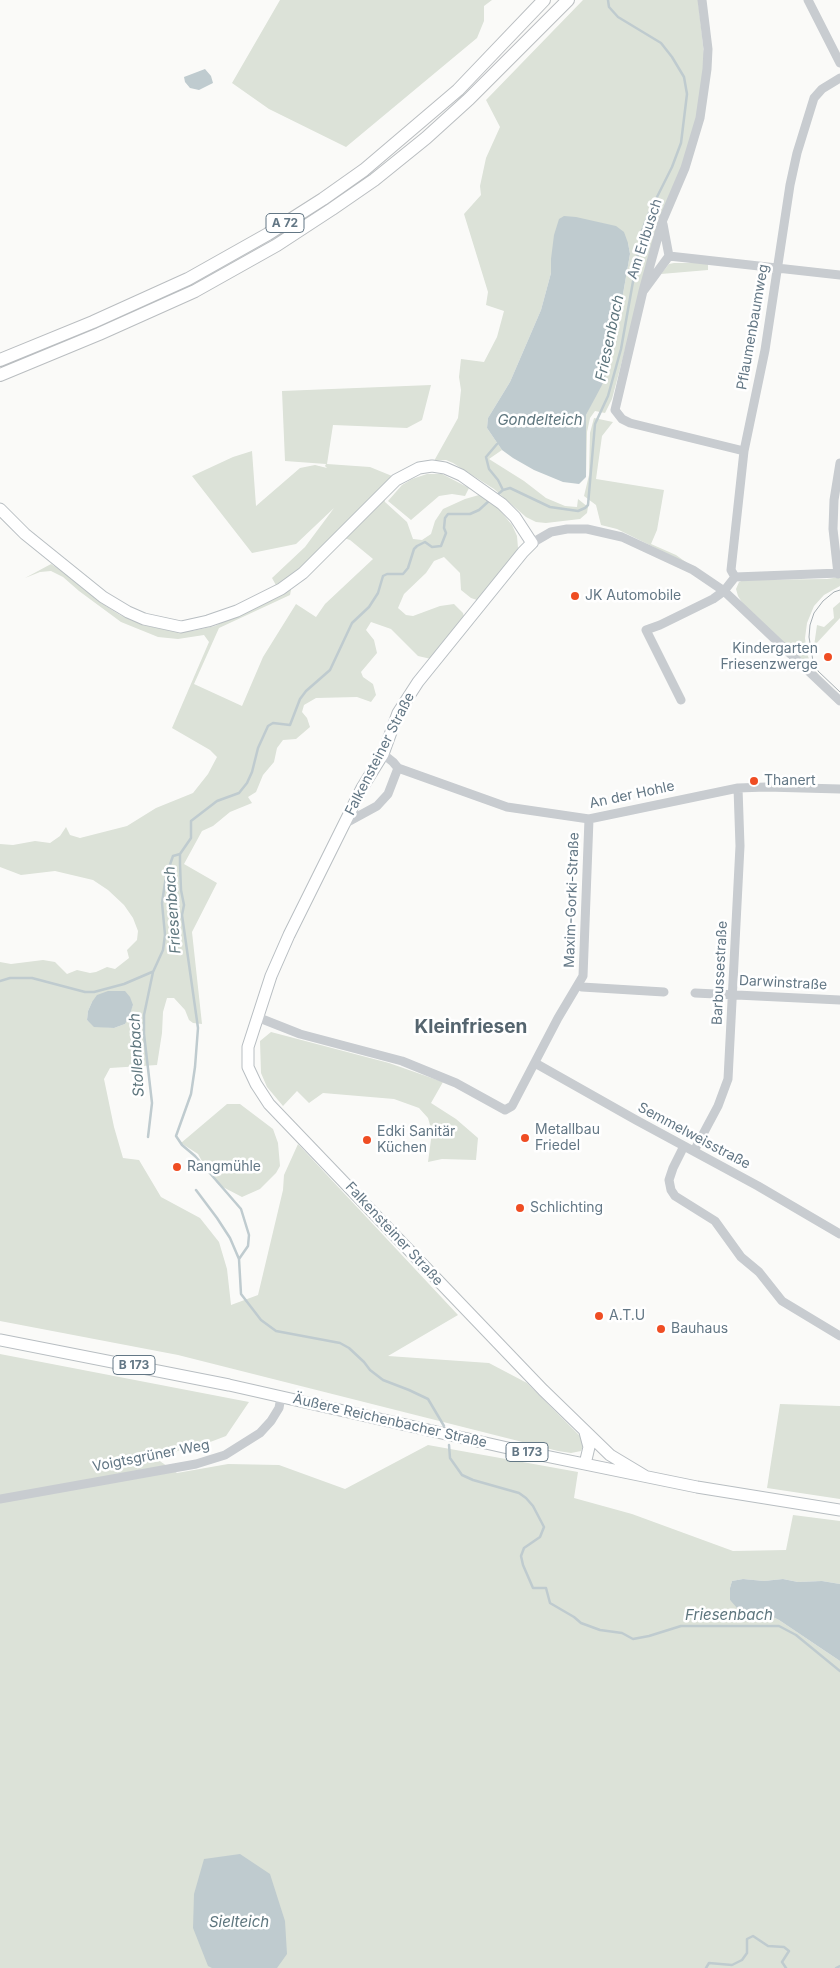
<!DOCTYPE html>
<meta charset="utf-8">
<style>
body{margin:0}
canvas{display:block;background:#fafaf8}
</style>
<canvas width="840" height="1968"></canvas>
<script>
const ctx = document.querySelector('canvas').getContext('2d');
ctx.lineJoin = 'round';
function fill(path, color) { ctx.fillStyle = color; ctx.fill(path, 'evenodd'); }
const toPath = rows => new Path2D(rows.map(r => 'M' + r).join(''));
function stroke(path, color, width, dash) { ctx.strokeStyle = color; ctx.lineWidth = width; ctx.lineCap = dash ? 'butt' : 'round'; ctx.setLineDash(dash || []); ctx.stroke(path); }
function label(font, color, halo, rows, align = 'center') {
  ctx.font = font + ' Inter,sans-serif'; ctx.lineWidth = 5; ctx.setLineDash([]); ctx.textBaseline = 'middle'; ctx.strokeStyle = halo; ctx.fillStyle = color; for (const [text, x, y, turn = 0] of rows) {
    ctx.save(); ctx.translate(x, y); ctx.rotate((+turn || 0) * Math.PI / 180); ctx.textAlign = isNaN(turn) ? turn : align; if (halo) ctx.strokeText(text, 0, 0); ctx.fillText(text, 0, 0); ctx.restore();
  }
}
const green = toPath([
 [280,0,492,0,484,6,484,21,477,38,346,147,269,109,232,83],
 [583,0,698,0,704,54,703,71,696,120,686,159,644,278,612,399,605,413,595,411,590,418,587,432,586,477,586,415,611,362,630,254,628,243,551,259,551,273,541,310,510,382,488,418,487,428,502,450,489,459,524,481,546,498,565,506,577,507,578,499,588,507,587,513,580,519,546,523,536,522,526,517,494,489,453,463,446,460,434,461,458,418,461,390,459,377,461,359,484,362,497,337,504,311,486,305,488,292,464,214,481,195,480,186,486,158,500,127,486,100],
 [674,263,708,263,708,270,661,274,669,264],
 [431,385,422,420,407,428,333,425,327,464,370,467,392,476,381,490,385,502,407,522,413,539,422,540,431,534,435,521,443,509,465,499,479,495,498,508,512,525,517,536,518,548,512,558,480,601,471,598,461,590,460,573,444,557,434,561,426,573,404,594,398,608,406,615,413,616,440,606,454,604,463,613,465,620,431,659,418,656,391,629,371,622,366,630,374,640,377,653,361,672,363,677,373,684,376,695,371,702,357,697,316,698,304,705,302,712,307,718,310,727,296,739,283,740,277,748,274,762,263,775,256,792,248,797,252,803,230,812,213,826,202,831,184,864,217,883,192,932,202,1024,193,1023,189,1020,185,1010,174,998,167,998,163,1012,162,1033,157,1065,110,1068,104,1079,114,1127,123,1158,139,1160,161,1197,200,1218,219,1242,227,1269,231,1305,258,1295,283,1190,284,1175,298,1144,458,1315,388,1356,489,1363,527,1383,581,1437,584,1444,581,1451,571,1453,558,1451,178,1355,0,1321,0,962,11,964,43,960,55,962,67,974,77,970,90,973,96,972,107,967,115,969,129,958,127,950,137,940,138,931,133,918,124,905,108,890,93,880,55,871,21,875,0,867,0,844,13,845,35,841,50,843,60,836,66,827,70,835,80,838,127,826,156,808,193,793,208,774,217,757,210,750,172,728,209,642,204,635,178,639,158,637,121,622,79,591,63,577,51,571,40,572,25,578,51,564,68,575,101,603,120,615,143,625,168,630,192,631,215,626,289,589,291,590,290,595,219,628,194,684,242,706,263,657,296,604,316,617,325,604,373,559,350,540,338,536,320,553,277,587,272,578,305,547,334,508,296,544,252,553,192,476,233,457,252,451,256,506,300,468,315,465,327,468,325,466,326,464,285,461,282,391],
 [92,1002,133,1005,125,1024,114,1028,94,1026,87,1020,88,1011],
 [594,418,613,422,602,436,596,479,664,490,657,530,651,544,676,555,690,565,617,529,601,525,596,505,584,496,589,475,590,433],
 [427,474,442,474,469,488,465,496,452,494,439,496,411,520,388,501,402,485,412,479],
 [840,577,840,586,824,595,814,606,807,623,805,638,807,654,813,668,822,679,743,604,738,596,736,589,739,582,744,580,827,579],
 [840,602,840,618,814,646,817,625,824,627,834,618,833,608],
 [271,1032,389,1063,443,1082,431,1103,456,1119,478,1138,476,1160,442,1159,428,1162,432,1132,428,1118,419,1108,394,1099,323,1093,309,1103,297,1091,283,1106,267,1087,261,1073,260,1041],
 [227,1104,240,1104,273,1129,278,1143,280,1166,276,1173,260,1189,242,1197,219,1185,208,1172,198,1154,181,1143],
 [0,1354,249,1402,226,1436,205,1444,154,1457,177,1473,228,1464,279,1465,345,1489,428,1445,578,1472,574,1498,632,1514,733,1551,786,1550,793,1515,840,1521,840,1584,822,1581,798,1582,783,1579,764,1581,743,1579,732,1581,730,1588,730,1600,750,1613,771,1616,779,1620,840,1661,840,1968,0,1968],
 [780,1404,840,1406,840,1499,767,1488]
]);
const water = toPath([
 [205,69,211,76,213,83,199,90,190,88,185,82,184,77],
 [564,216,576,217,616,226,624,232,628,243,630,254,611,362,602,385,586,415,586,477,579,484,563,482,534,470,513,458,502,450,487,428,488,418,510,382,541,310,551,273,551,259,554,235,559,219],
 [108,991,125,991,130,997,133,1005,129,1017,125,1024,114,1028,94,1027,87,1020,88,1011,92,1002,97,995],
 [743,1579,764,1581,783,1579,798,1582,822,1581,840,1584,840,1661,779,1620,771,1616,750,1613,738,1609,730,1600,730,1588,732,1581],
 [240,1854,270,1874,285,1921,287,1954,277,1968,212,1968,208,1966,193,1928,194,1894,204,1859]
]);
const stream = toPath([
 [497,444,486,457,489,469,498,480,503,490],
 [497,495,503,490,510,488,550,507,578,511,585,508,588,505,595,424,608,396,621,349,642,231,648,215,672,167,681,143,687,94,684,77,672,57,661,43,618,17,609,7,608,0],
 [0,981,10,978,32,978,85,992,94,992,124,984,152,972],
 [148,1137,152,1103,144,1034,144,1015,153,972,163,950,165,935,162,903,166,876,173,856,180,854],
 [196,1190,217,1218,230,1238,239,1259],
 [444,1426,428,1399,409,1390,383,1380,370,1370,364,1362,349,1348,340,1343,276,1331,261,1320,241,1294,239,1259,248,1246,249,1235,241,1209,195,1156,182,1145,176,1136,191,1094,195,1067,198,1028,182,915,184,905,181,890,180,864,180,854,191,838,191,821,217,801,239,793,247,783,252,772,258,748,268,726,273,723,290,725,300,699,306,691,330,670,352,623,369,607,378,593,383,576,387,574,403,574,408,568,414,549,417,546,425,542,432,547,441,546,446,533,444,528,445,518,448,514,470,514,479,510,490,500],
 [449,1445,450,1458,462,1475,473,1480,519,1493,526,1498,533,1506,544,1527,540,1537,524,1548,521,1556,523,1565,533,1588,546,1588,550,1603,574,1617,581,1623,600,1630,622,1633,633,1639,649,1636,681,1626,779,1626,796,1635,840,1671],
 [706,1968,709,1963,732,1965,742,1960,747,1953,747,1939,753,1936,768,1946,784,1947,789,1951,782,1962,786,1968],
 [836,1968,840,1966]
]);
const minor = toPath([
 [702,0,708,49,707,69,700,118,685,168,662,222,643,291,615,410,622,419,630,423,744,451],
 [808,0,840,63],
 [663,224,669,256,840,275],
 [644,290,669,256],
 [532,543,551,532,567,529,587,529,622,537,693,570,724,591,840,701],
 [838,574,833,529,834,500,840,463],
 [735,577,731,570,744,451,765,350,790,185,797,153,814,98,822,89,840,78],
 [735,577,840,573],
 [681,700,646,630,660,625,713,599,724,591,735,577],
 [383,754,393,762,398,768,507,807,589,819,738,788,766,787,840,789],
 [344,824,377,806,388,794,398,768],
 [579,984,582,987,664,992],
 [695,993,840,1000],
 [257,1017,300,1034,402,1061,456,1083,505,1110,512,1106,558,1018,583,976,589,819],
 [535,1063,636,1120,758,1186,840,1234],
 [684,1146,673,1168,669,1180,671,1190,675,1196,715,1221,741,1257,759,1272,782,1301,840,1336],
 [694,1151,718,1106,728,1079,740,846,738,788],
 [0,1499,196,1464,225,1455,260,1433,271,1421,279,1408,281,1397]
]);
const major = toPath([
 [0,509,25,534,103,597,128,612,144,619,181,627,208,621,237,611,281,589,303,573,396,480,419,468,432,466,445,468,461,475,502,504,515,517,532,543,523,552,418,682,398,713,383,754,362,788,289,935,271,976,248,1047,248,1067,256,1084,269,1104,543,1390,610,1455,645,1476],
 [0,1340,229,1385,521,1451,697,1487,840,1510],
 [585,1432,589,1447,585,1464]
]);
const highway = toPath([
 [0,360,93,322,188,279,268,234,323,199,364,170,458,90,544,0],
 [0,375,99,334,195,291,277,245,332,209,374,180,426,138,469,99,568,0]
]);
const tram = toPath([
 [840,590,834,592,823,601,814,613,810,625,809,637,813,661,818,671,840,692]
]);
const markers = [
 [575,596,5,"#ef4d23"],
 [828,657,5,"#ef4d23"],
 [754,781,5,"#ef4d23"],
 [525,1138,5,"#ef4d23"],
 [367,1140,5,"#ef4d23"],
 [177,1167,5,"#ef4d23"],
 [520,1208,5,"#ef4d23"],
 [599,1316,5,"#ef4d23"],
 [661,1329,5,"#ef4d23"]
];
const shields = [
 [285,223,38],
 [134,1365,42],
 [527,1452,42]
];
const shieldNames = [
 ["A 72",285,223],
 ["B 173",134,1365],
 ["B 173",527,1452]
];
const streetNames = [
 ["Am Erlbusch",645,239,-72],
 ["Pflaumenbaumweg",753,327,-80],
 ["Falkensteiner Straße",380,754,-63],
 ["An der Hohle",632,795,-12],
 ["Maxim-Gorki-Straße",572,900,-88],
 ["Barbussestraße",720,973,-87],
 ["Darwinstraße",783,983,3],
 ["Semmelweisstraße",694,1136,28],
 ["Falkensteiner Straße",394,1234,47],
 ["Äußere Reichenbacher Straße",390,1421,13],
 ["Voigtsgrüner Weg",151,1456,-11]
];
const poiNames = [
 ["JK Automobile",585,596],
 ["Kindergarten",818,649,"right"],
 ["Friesenzwerge",818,665,"right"],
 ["Thanert",764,781],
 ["Metallbau",535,1130],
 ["Friedel",535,1146],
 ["Edki Sanitär",377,1132],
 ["Küchen",377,1148],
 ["Rangmühle",187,1167],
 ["Schlichting",530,1208],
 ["A.T.U",609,1316],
 ["Bauhaus",671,1329]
];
const waterNames = [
 ["Friesenbach",610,338,-78],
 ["Gondelteich",540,420],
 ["Friesenbach",173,910,-94],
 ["Stollenbach",137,1055,-93],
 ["Friesenbach",729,1615],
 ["Sielteich",239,1922]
];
const districtNames = [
 ["Kleinfriesen",471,1027]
];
fill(green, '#dce2d8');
fill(water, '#bfcbcf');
stroke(stream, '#bfcbcf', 2.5);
stroke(major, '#b8bec2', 13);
stroke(highway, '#babec1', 14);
stroke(minor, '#c8ccd0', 9);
stroke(major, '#fff', 11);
stroke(highway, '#fff', 12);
stroke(tram, '#a6aeb3', 1);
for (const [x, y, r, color] of markers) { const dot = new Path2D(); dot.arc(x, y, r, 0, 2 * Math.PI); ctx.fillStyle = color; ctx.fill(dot); stroke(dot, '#fff', 2); }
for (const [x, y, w] of shields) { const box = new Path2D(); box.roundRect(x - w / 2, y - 9.5, w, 19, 4); ctx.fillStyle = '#fff'; ctx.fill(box); stroke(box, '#637785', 1); }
label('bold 12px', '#637785', null, shieldNames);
label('14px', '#637785', '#fff', streetNames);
label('14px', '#637785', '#fff', poiNames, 'left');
label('italic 15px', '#5e767e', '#fff', waterNames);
label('bold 19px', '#55656f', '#fff', districtNames);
</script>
